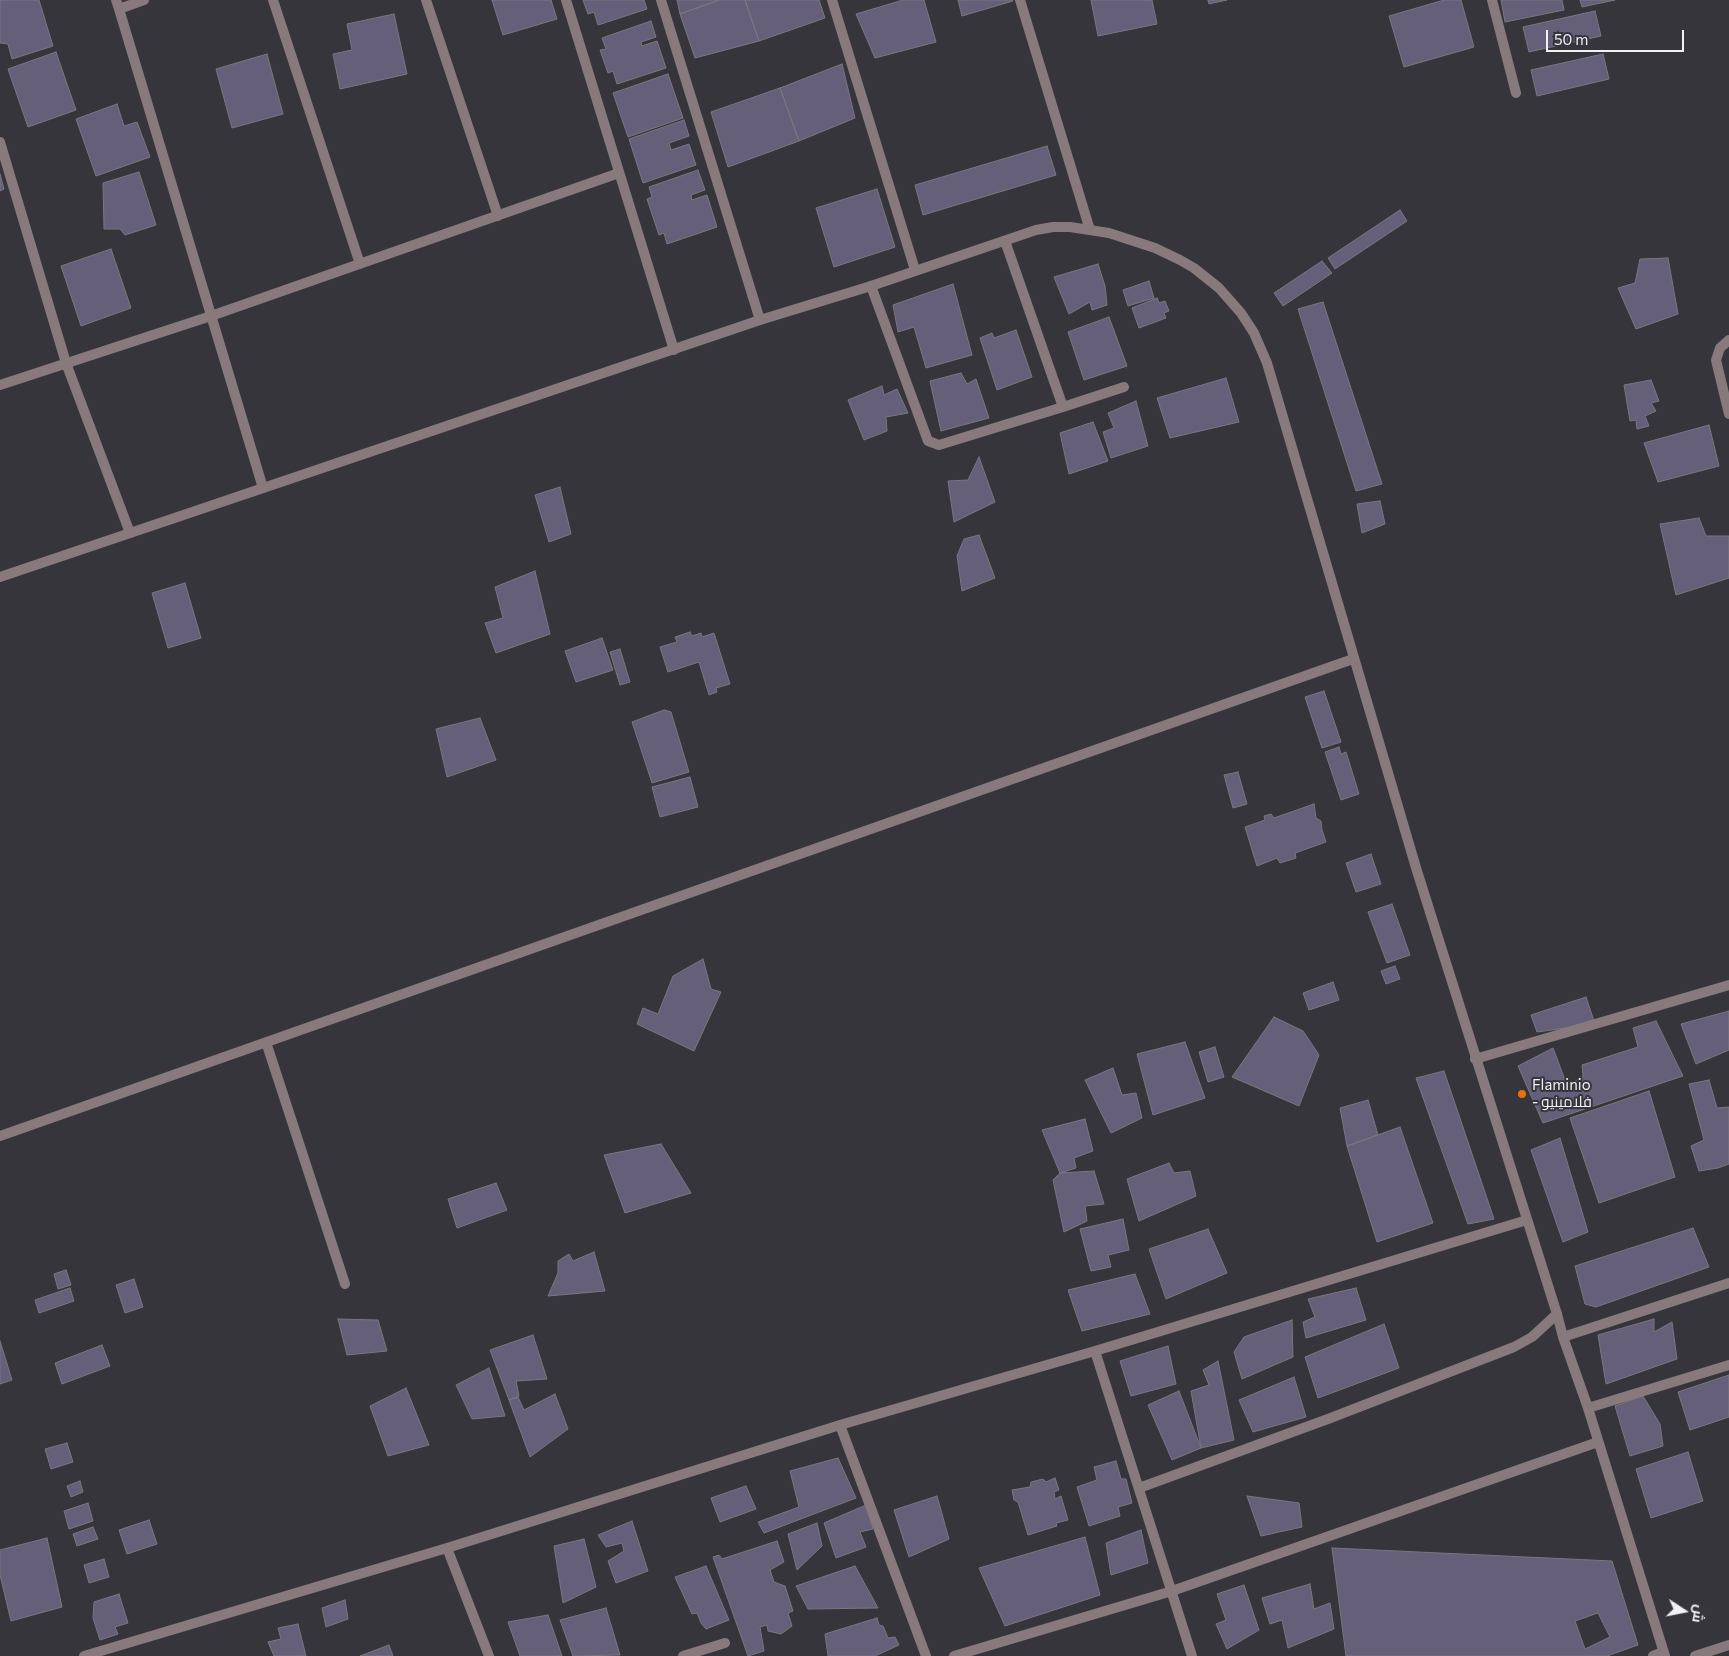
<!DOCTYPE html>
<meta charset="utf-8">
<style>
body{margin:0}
#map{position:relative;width:1729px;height:1656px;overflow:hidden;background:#36353c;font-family:Commissioner,Cairo,sans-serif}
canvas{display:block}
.north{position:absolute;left:1659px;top:1586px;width:50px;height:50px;-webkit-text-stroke:4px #36353c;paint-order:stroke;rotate:101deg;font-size:14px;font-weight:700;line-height:20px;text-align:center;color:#f2f1f6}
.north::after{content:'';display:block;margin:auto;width:18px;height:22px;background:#f2f1f6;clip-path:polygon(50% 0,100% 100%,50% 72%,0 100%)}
.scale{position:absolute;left:1546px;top:30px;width:138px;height:22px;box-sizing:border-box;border:2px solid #f2f1f6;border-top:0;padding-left:6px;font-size:15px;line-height:18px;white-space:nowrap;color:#f2f1f6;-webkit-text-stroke:4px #36353c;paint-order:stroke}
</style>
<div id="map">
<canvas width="1729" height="1656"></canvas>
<div class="north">ش</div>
<div class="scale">50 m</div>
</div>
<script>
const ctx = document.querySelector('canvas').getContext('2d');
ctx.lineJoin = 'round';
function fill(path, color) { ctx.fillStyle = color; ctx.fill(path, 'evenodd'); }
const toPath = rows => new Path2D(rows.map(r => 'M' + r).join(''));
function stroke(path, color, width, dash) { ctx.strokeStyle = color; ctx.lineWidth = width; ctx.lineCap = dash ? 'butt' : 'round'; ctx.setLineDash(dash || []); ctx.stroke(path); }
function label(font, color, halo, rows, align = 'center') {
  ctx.font = font + ' Commissioner,Cairo,sans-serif'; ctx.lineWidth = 4; ctx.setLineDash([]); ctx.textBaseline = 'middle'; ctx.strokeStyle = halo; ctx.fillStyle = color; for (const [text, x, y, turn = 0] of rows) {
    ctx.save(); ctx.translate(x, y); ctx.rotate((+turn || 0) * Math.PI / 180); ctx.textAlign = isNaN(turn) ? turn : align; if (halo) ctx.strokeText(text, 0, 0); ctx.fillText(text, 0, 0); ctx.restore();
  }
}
const building = toPath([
 [0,0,39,0,53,46,12,59,8,44,0,43,0,0],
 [492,0,551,0,557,19,503,35,492,0],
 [583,0,644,0,647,9,598,25,594,12,588,14,583,0],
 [677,0,719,0,680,14,677,0],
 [719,0,745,0,759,41,695,58,680,14,719,0],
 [745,0,819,0,825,18,759,41,745,0],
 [903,0,924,0,936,42,875,58,856,14,903,0],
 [958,0,1012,0,1013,1,962,16,958,0],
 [1091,0,1152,0,1157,24,1098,36,1091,0],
 [1208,0,1227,0,1209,4,1208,0],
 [1444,0,1461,0,1474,47,1404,67,1389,16,1444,0],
 [1501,0,1562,0,1564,10,1505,22,1501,0],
 [1580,0,1615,0,1582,7,1580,0],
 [1595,11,1601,36,1529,52,1523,27,1595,11],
 [394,14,407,74,340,89,333,54,352,50,347,24,394,14],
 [651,21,656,37,641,42,642,46,657,41,666,68,617,84,613,71,608,73,600,50,606,49,602,38,651,21],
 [56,52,76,110,28,127,8,69,56,52],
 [267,54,283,114,232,128,216,69,267,54],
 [1603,54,1609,79,1537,96,1531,70,1603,54],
 [842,64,855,118,799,141,780,88,842,64],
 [668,74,683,118,628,137,613,93,668,74],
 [780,88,799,141,728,167,711,112,780,88],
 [117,104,124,126,137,122,150,157,96,176,76,119,117,104],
 [684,120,689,136,669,143,671,150,689,144,696,165,643,183,629,139,684,120],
 [1047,146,1056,175,923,215,915,185,1047,146],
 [698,170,705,190,691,195,692,200,707,195,717,227,667,244,664,233,659,235,647,199,652,197,649,187,698,170],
 [139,172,156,225,125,235,120,229,104,229,103,183,139,172],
 [0,174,4,189,0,191,0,174],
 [877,189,895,247,834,267,816,208,877,189],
 [1400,210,1407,221,1335,269,1328,258,1400,210],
 [111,249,131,308,81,326,61,266,111,249],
 [1668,258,1678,314,1636,329,1618,288,1635,283,1640,259,1668,258],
 [1322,261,1332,273,1283,306,1274,293,1322,261],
 [1098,264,1105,286,1107,305,1092,310,1090,302,1069,314,1054,277,1098,264],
 [1149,281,1154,298,1128,306,1123,290,1149,281],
 [953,284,972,355,926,368,914,327,898,332,893,305,953,284],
 [1157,298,1159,303,1165,301,1169,311,1164,313,1166,318,1139,328,1132,308,1157,298],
 [1323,302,1382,484,1356,491,1298,309,1323,302],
 [1109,317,1127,366,1084,380,1068,332,1109,317],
 [1016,330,1032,377,997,390,980,338,992,333,994,338,1016,330],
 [961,373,967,384,976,379,989,418,941,431,930,381,961,373],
 [1226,378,1239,422,1170,438,1157,398,1226,378],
 [1651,380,1659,401,1651,403,1656,411,1645,416,1649,426,1637,429,1636,420,1630,421,1624,385,1651,380],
 [882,386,884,395,897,389,908,413,886,417,887,431,864,440,848,400,882,386],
 [1136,401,1148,446,1111,458,1103,432,1114,428,1108,413,1136,401],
 [1093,422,1108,461,1069,474,1060,433,1093,422],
 [1709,425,1719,466,1658,482,1644,443,1709,425],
 [979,457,995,502,954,522,948,481,968,480,979,457],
 [560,487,571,534,549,542,535,495,560,487],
 [1380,501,1385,524,1362,533,1357,504,1380,501],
 [1699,518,1706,536,1729,536,1729,578,1676,595,1660,524,1699,518],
 [979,535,995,578,962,591,957,556,964,539,979,535],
 [535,571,550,634,496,653,485,623,503,618,495,587,535,571],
 [185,583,201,638,168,648,152,593,185,583],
 [690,632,692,636,701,633,702,637,714,633,730,684,716,688,717,692,709,695,699,662,668,672,660,647,677,642,675,637,690,632],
 [602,638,613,670,576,682,565,651,602,638],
 [620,649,630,682,620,685,610,652,620,649],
 [1324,691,1341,742,1322,748,1305,697,1324,691],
 [664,710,671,712,689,772,652,783,632,722,664,710],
 [480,718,496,760,447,777,436,729,480,718],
 [1339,747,1341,754,1346,752,1359,794,1341,800,1325,752,1339,747],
 [1238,772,1247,804,1233,808,1224,775,1238,772],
 [690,777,698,807,660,817,652,787,690,777],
 [1314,804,1316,818,1321,821,1322,830,1326,842,1295,853,1296,858,1280,863,1277,858,1257,866,1245,827,1265,820,1264,816,1271,814,1274,818,1314,804],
 [1371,854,1381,884,1356,892,1346,863,1371,854],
 [1392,904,1410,955,1387,963,1368,912,1392,904],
 [703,959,711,989,721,992,694,1051,637,1024,643,1008,658,1014,673,976,703,959],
 [1395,966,1400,979,1386,984,1381,971,1395,966],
 [1333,982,1339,1000,1309,1010,1303,993,1333,982],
 [1586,997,1595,1024,1537,1032,1531,1015,1586,997],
 [1729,1011,1729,1050,1696,1064,1681,1024,1729,1011],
 [1274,1017,1303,1031,1319,1055,1299,1106,1232,1077,1274,1017],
 [1656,1021,1683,1076,1543,1123,1518,1066,1553,1048,1567,1085,1583,1077,1582,1065,1638,1047,1633,1028,1656,1021],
 [1185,1042,1205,1098,1153,1115,1137,1054,1185,1042],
 [1215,1047,1224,1077,1208,1082,1199,1052,1215,1047],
 [1113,1068,1122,1095,1136,1093,1142,1118,1111,1133,1085,1080,1113,1068],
 [1444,1071,1494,1219,1468,1224,1416,1078,1444,1071],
 [1709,1080,1717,1108,1729,1107,1729,1164,1718,1168,1699,1171,1691,1146,1704,1140,1689,1084,1709,1080],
 [1649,1091,1675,1177,1599,1203,1570,1118,1649,1091],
 [1368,1100,1378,1135,1347,1146,1340,1108,1368,1100],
 [1085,1119,1093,1151,1074,1158,1076,1168,1060,1173,1042,1130,1085,1119],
 [1400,1127,1433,1223,1377,1242,1347,1146,1400,1127],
 [1560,1138,1588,1232,1563,1242,1531,1150,1560,1138],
 [661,1144,691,1193,625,1213,604,1155,661,1144],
 [1169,1163,1174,1173,1190,1171,1196,1196,1139,1221,1127,1179,1169,1163],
 [1094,1171,1104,1204,1085,1206,1087,1221,1064,1232,1053,1180,1060,1173,1094,1171],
 [496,1183,507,1210,457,1228,448,1199,496,1183],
 [1123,1219,1129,1250,1108,1255,1111,1267,1091,1271,1080,1229,1123,1219],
 [1693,1228,1709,1267,1596,1307,1585,1304,1575,1266,1693,1228],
 [1208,1229,1227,1273,1166,1299,1149,1249,1208,1229],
 [594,1252,605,1291,548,1296,558,1273,558,1261,569,1254,573,1261,594,1252],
 [66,1270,71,1285,58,1289,54,1274,66,1270],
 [1135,1274,1150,1314,1082,1331,1068,1290,1135,1274],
 [134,1279,143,1307,125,1313,116,1285,134,1279],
 [70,1288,74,1301,39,1313,35,1300,70,1288],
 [1356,1288,1366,1320,1306,1338,1303,1322,1315,1317,1308,1299,1356,1288],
 [338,1319,378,1320,387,1351,347,1355,338,1319],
 [1654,1319,1654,1332,1672,1322,1677,1359,1606,1384,1598,1335,1654,1319],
 [1292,1320,1293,1357,1242,1379,1234,1352,1244,1337,1292,1320],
 [1384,1324,1399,1368,1318,1398,1305,1357,1384,1324],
 [533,1335,547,1379,516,1381,519,1396,509,1400,490,1350,533,1335],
 [0,1341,12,1380,0,1384,0,1341],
 [102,1345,110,1366,62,1384,55,1363,102,1345],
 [1168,1346,1176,1384,1131,1396,1120,1361,1168,1346],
 [1218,1361,1234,1440,1201,1448,1191,1391,1209,1385,1203,1370,1218,1361],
 [489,1368,505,1416,472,1419,456,1385,489,1368],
 [1729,1375,1729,1417,1690,1430,1678,1392,1729,1375],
 [1294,1377,1306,1417,1253,1432,1239,1400,1294,1377],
 [406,1388,429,1445,388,1456,370,1406,406,1388],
 [1179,1391,1201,1448,1172,1460,1148,1405,1179,1391],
 [555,1394,568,1429,530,1457,509,1400,518,1397,524,1410,555,1394],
 [1643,1396,1660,1424,1663,1446,1630,1456,1615,1406,1643,1396],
 [67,1443,73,1462,51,1469,45,1449,67,1443],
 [1688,1452,1703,1501,1651,1518,1636,1469,1688,1452],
 [838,1458,856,1498,764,1533,758,1522,799,1507,790,1471,838,1458],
 [1116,1461,1121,1479,1126,1479,1132,1503,1118,1507,1120,1516,1089,1526,1077,1487,1097,1480,1094,1467,1116,1461],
 [1055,1478,1059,1490,1054,1492,1055,1499,1061,1496,1068,1520,1056,1523,1057,1526,1028,1535,1018,1502,1014,1500,1012,1490,1030,1487,1031,1482,1043,1479,1046,1482,1055,1478],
 [80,1481,83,1492,71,1497,67,1486,80,1481],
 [746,1486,756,1509,720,1522,711,1498,746,1486],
 [937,1496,949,1539,909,1557,894,1510,937,1496],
 [1247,1496,1299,1503,1302,1527,1261,1536,1247,1496],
 [88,1503,93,1521,69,1529,64,1511,88,1503],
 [866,1505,873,1529,860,1532,866,1547,836,1558,824,1523,866,1505],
 [149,1520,157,1544,127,1554,119,1530,149,1520],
 [632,1521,648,1571,616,1583,608,1561,624,1551,622,1543,606,1547,598,1535,632,1521],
 [817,1523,822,1546,797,1570,788,1534,817,1523],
 [93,1527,98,1539,77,1546,73,1534,93,1527],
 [1141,1530,1148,1563,1111,1575,1106,1543,1141,1530],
 [1085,1537,1100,1595,1005,1626,979,1568,1085,1537],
 [47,1538,62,1607,11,1621,0,1575,0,1550,47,1538],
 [584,1539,596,1587,563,1603,554,1546,584,1539],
 [777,1541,784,1562,770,1570,774,1582,785,1586,793,1611,788,1613,792,1626,781,1634,768,1631,767,1625,760,1627,764,1651,748,1656,713,1557,719,1555,722,1559,777,1541],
 [1332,1548,1612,1561,1638,1645,1607,1656,1346,1656,1332,1548],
 [104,1559,109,1577,89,1583,84,1565,104,1559],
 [706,1566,729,1620,706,1629,701,1623,697,1613,692,1614,675,1577,706,1566],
 [855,1566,878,1608,808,1609,796,1586,855,1566],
 [1310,1584,1314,1609,1330,1603,1334,1629,1288,1648,1282,1620,1270,1624,1262,1598,1310,1584],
 [1244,1585,1259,1630,1227,1649,1216,1624,1226,1620,1217,1594,1244,1585],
 [119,1594,128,1623,115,1627,118,1634,100,1640,93,1618,94,1602,119,1594],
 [345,1600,348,1619,326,1627,322,1608,345,1600],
 [606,1608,620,1655,573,1656,560,1620,606,1608],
 [1598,1613,1610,1637,1585,1649,1575,1621,1598,1613],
 [548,1615,562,1656,520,1656,508,1622,548,1615],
 [877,1618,879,1625,883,1626,888,1638,895,1637,899,1645,875,1656,828,1656,825,1634,877,1618],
 [298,1624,306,1656,274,1656,268,1642,281,1639,278,1628,298,1624],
 [389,1645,393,1656,360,1656,389,1645]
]);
const minor = toPath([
 [116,0,119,9,144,0],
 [273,0,360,264],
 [426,0,498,216],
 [566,0,674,350],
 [661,0,760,320],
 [832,0,915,270],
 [1020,0,1090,230],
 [1492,0,1516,93],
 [119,9,263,488],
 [0,142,66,363,130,533],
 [871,286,928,441,939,445,1063,407,1005,241],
 [1729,340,1720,348,1716,360,1729,414],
 [0,385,211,316,619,173],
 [1063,407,1124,387],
 [266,1042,345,1284],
 [1475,1059,1729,985],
 [0,1136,1353,659],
 [1563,1337,1729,1283],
 [1095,1351,1192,1656],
 [1588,1408,1729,1365],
 [840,1425,926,1656],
 [1139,1488,1328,1419,1514,1347,1532,1337,1557,1314],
 [447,1548,489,1656],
 [84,1656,447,1548,840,1425,1095,1351,1527,1220],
 [683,1656,725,1643],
 [954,1656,1172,1591,1598,1442],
 [1653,1656,1663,1652],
 [1695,1656,1729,1645]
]);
const tertiary = toPath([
 [0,577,760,320,871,286,1036,230,1053,227,1070,227,1109,233,1155,248,1180,260,1194,268,1219,288,1241,313,1254,333,1267,363,1417,871,1557,1314,1563,1337,1588,1408,1665,1656]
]);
const markers = [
 [1522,1094,5,"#e8710a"]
];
const poiNames = [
 ["Flaminio",1532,1085],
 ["- فلامينيو",1532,1102]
];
fill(building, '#665f7a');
stroke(building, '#79777f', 1);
stroke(minor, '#88797c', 10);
stroke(tertiary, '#88797c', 10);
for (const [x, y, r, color] of markers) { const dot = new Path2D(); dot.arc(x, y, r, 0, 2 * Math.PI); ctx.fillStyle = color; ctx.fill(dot); stroke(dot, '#36353c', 2); }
label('15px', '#f2f1f6', '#36353c', poiNames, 'left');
</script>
